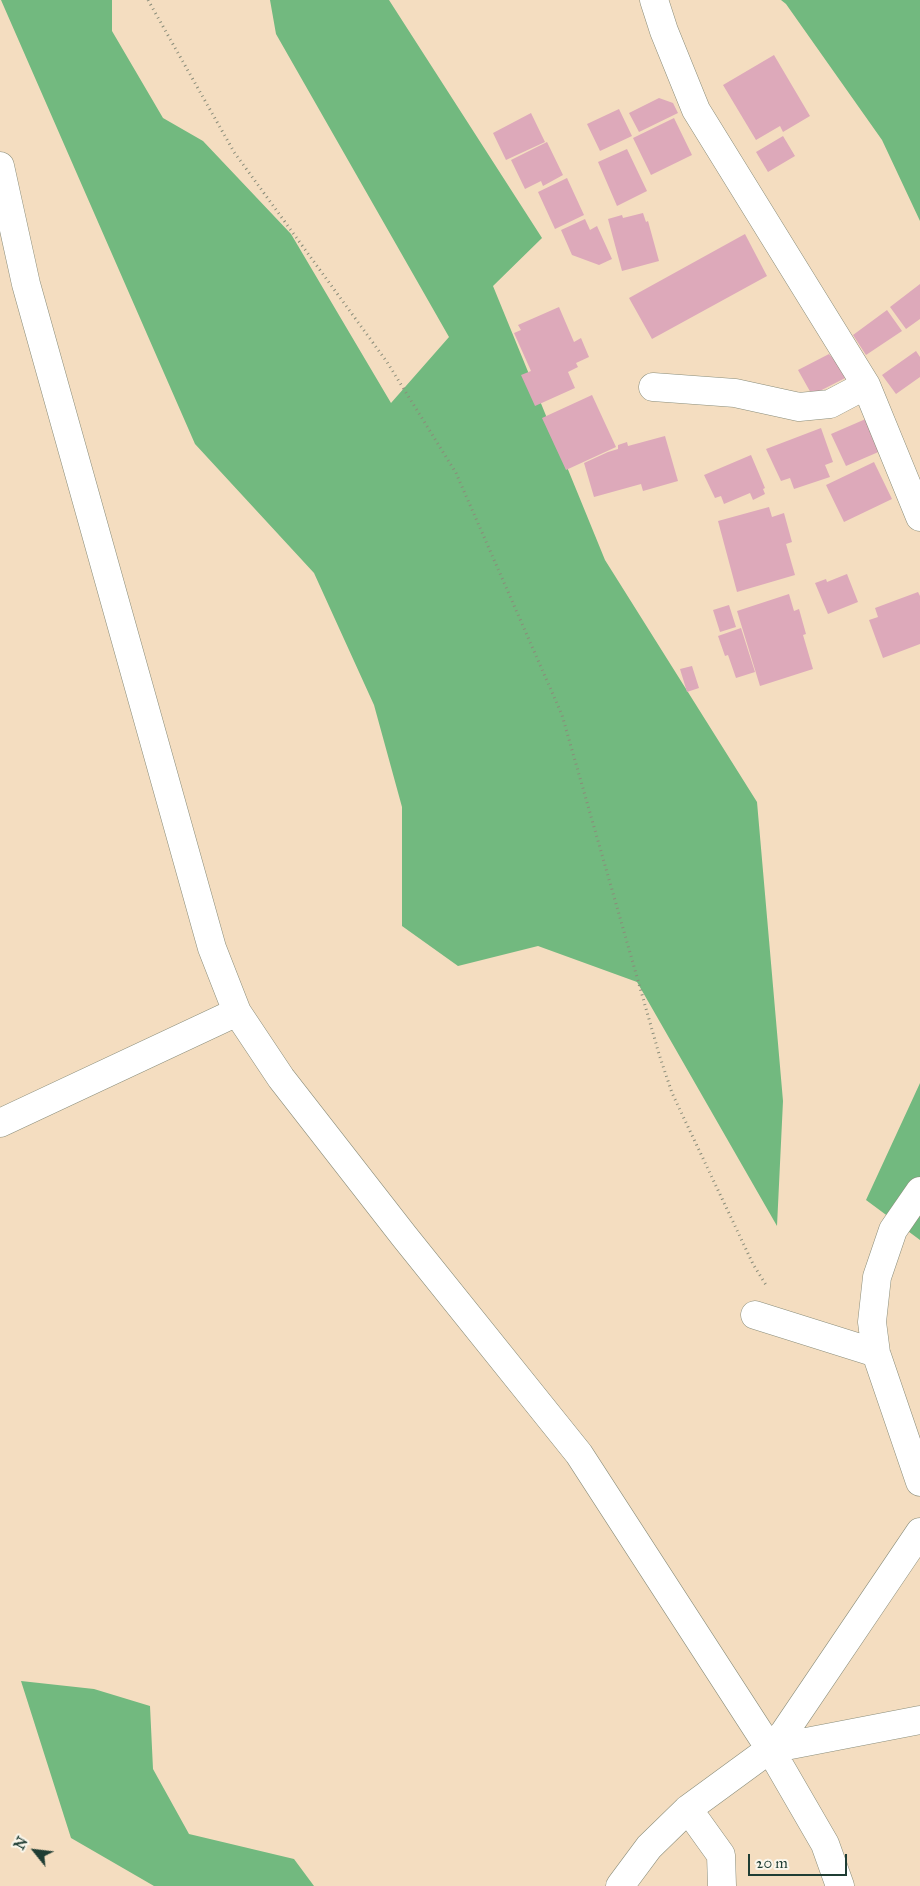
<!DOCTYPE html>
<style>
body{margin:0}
#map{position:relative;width:920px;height:1886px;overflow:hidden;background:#f4ddc0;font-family:"IM FELL Great Primer",serif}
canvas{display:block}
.north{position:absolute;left:10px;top:1826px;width:50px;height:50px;-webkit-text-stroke:4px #fbf7ec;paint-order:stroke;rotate:299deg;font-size:14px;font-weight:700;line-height:20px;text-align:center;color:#1f3d34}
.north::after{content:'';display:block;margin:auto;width:18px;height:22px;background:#1f3d34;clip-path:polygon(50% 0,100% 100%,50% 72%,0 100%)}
.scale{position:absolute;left:748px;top:1854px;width:99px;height:22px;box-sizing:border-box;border:2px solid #1f3d34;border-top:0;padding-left:6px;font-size:15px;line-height:18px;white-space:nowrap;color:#1f3d34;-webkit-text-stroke:4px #fbf7ec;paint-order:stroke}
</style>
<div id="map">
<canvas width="920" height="1886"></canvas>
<div class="north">N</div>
<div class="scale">20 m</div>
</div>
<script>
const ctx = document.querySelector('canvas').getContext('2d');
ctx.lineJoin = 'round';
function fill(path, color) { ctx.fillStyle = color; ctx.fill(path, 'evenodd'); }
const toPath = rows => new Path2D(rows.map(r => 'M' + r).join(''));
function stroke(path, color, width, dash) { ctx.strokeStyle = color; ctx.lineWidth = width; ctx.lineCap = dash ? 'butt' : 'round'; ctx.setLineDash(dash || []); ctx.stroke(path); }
const forest = toPath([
 [1,0,112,0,112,31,163,118,203,141,291,234,391,403,449,337,276,34,270,0,389,0,542,238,493,286,605,560,757,802,783,1101,777,1226,637,982,538,946,458,966,402,926,402,807,374,705,314,573,195,444],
 [781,0,920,0,920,221,882,140,786,4],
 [920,1083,920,1240,866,1200],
 [21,1681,94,1689,150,1706,153,1769,189,1834,294,1859,314,1886,154,1886,71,1838]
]);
const building = toPath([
 [774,55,810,116,783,132,780,126,756,140,723,85],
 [659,98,673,103,678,113,639,132,629,113],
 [619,109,632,136,600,151,587,124],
 [531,113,545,142,506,160,493,133],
 [674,118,692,155,651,175,633,138],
 [783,136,795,156,768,172,756,152],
 [547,142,563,175,543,186,541,181,525,189,511,160],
 [627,149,647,191,617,206,598,162],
 [567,178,584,215,555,229,538,192],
 [643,213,646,222,648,221,659,261,622,271,608,219,622,215,623,218],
 [585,219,590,230,597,226,612,259,599,265,572,255,561,230],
 [745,234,767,276,652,339,629,298],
 [920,284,920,319,906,329,890,307],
 [559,307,574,342,581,338,589,357,576,363,578,367,568,372,575,388,535,406,521,375,531,371,514,333,521,330,518,325],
 [887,310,902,331,866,355,853,335],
 [916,351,920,357,920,377,896,394,882,375],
 [829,354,849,376,812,395,798,370],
 [592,395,616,447,566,470,542,418],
 [868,418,883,450,846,466,831,434],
 [821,428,833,462,825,465,830,477,794,489,790,478,781,481,766,449],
 [665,436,678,481,643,491,641,484,594,497,584,463,608,452,618,449,618,445,627,442,628,446],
 [751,455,765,488,763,489,765,494,753,500,750,493,724,504,721,496,715,498,704,475],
 [874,462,892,499,844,522,826,485],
 [769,507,772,517,784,513,792,542,786,544,795,575,737,592,718,521],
 [847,574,858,602,828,614,815,583,826,579,827,582],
 [918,592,920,596,920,644,883,658,869,620,878,617,875,608],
 [789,594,794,611,799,609,806,634,803,635,813,669,760,686,737,611],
 [729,605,736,627,720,632,713,610],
 [741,628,755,672,736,678,728,655,725,656,718,636],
 [692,666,699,688,687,692,680,669]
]);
const path = toPath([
 [148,0,234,152,387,362,456,473,562,715,659,1054,672,1093,753,1264,766,1285]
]);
const minor = toPath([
 [654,0,664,31,696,110,866,385,920,517],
 [0,166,26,284,212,948,237,1012,281,1078,404,1236,579,1454,770,1749,825,1844,840,1886],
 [653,387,735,393,799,407,830,404,866,385],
 [0,1123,237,1012],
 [920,1191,893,1230,877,1277,872,1322,876,1353,920,1482],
 [755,1315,876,1353],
 [770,1749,920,1720],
 [688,1809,721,1855,722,1886],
 [620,1886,649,1847,688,1809,770,1749,784,1733,920,1532]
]);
fill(forest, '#72b97f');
fill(building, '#dda9ba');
stroke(minor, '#8a8d7a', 29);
stroke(path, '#8a8d7a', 3, [1, 4]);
stroke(minor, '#fff', 28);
</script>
